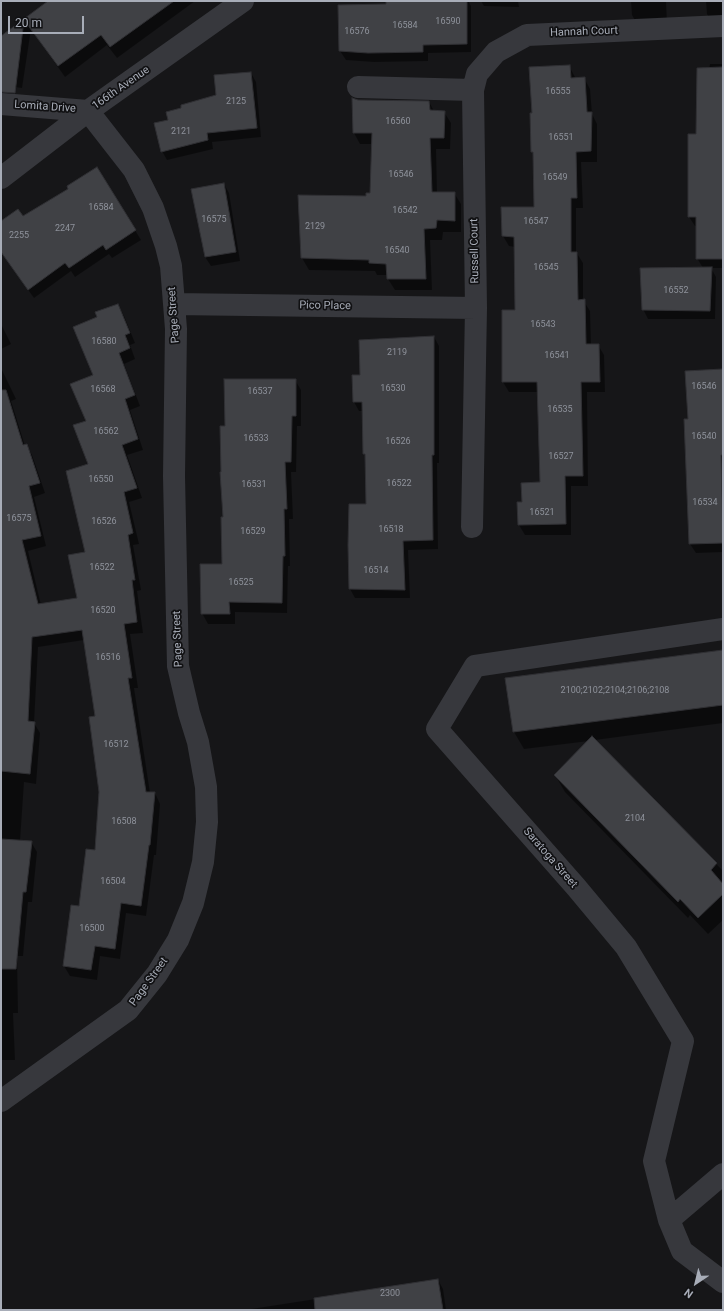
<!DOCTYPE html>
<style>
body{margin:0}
#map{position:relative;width:724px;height:1311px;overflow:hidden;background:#161618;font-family:Roboto,sans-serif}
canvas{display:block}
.frame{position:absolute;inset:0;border:2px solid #a8adb8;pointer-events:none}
.north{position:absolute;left:676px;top:1263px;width:40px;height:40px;-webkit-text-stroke:3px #111113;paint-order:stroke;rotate:215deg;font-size:11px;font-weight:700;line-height:16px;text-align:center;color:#a8adb8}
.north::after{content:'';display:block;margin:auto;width:14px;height:18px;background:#a8adb8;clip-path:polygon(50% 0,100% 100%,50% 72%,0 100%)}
.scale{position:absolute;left:8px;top:16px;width:76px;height:18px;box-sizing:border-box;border:2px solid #a8adb8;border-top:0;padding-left:5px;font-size:12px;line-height:14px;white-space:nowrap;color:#a8adb8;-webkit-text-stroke:3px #111113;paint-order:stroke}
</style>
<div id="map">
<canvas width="724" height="1311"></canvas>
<div class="frame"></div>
<div class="north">N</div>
<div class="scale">20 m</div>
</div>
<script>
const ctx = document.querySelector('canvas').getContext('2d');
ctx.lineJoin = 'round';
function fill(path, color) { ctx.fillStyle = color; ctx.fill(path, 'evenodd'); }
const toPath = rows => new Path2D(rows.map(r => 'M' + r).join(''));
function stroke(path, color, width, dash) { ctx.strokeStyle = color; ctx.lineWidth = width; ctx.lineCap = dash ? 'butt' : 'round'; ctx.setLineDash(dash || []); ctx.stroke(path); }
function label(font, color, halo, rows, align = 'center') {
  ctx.font = font + ' Roboto,sans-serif'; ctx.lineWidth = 3.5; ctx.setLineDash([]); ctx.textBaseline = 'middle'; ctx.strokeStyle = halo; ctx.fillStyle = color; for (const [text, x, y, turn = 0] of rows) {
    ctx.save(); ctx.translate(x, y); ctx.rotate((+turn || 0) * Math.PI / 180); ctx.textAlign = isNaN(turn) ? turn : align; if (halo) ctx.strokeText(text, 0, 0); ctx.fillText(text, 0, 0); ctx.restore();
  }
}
const shadow = toPath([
 [51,1,195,1,117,58,107,45,65,77,31,29,22,88,1,85,1,32,4,35],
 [387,1,468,1,471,6,471,52,428,53,428,61,374,62,346,60,340,51,387,5],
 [481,1,518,1,519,7,484,6],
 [631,1,666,1,667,24,637,24,632,15],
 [706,1,723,1,723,26,714,26,707,14],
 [710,64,723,64,723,268,711,268,716,277,715,319,648,319,643,309,703,268,697,258,697,226,695,226,689,217,697,135],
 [569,66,576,79,584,78,590,89,592,114,597,124,597,162,581,162,583,208,576,208,576,252,583,263,583,300,590,311,591,345,598,345,604,355,605,392,587,392,588,486,571,486,571,535,525,535,519,525,523,503,541,483,538,392,509,392,503,382,503,311,517,311,516,247,509,246,503,236,535,208,534,155,532,151,534,114],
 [251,73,256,82,261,137,212,142,213,149,167,160,162,151,169,121,182,109,217,96],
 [358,100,429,102,434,111,444,112,451,123,450,149,436,149,437,193,454,193,461,204,461,232,443,232,442,240,430,240,432,290,395,290,388,279,388,275,377,275,375,271,309,270,302,258,299,196,367,197,371,194,373,144,360,144,354,133],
 [97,168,141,240,112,258,109,254,75,277,71,271,34,298,1,252,1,222,23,217,69,189],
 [224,184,229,193,240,261,211,266,205,257],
 [118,305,124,316,135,343,130,345,135,359,124,364,140,406,130,410,143,450,127,455,142,498,129,502,139,544,133,545,141,590,137,591,143,633,130,634,138,688,134,688,150,793,155,793,160,804,156,855,154,855,146,916,126,913,120,959,100,956,97,980,70,976,64,966,96,852,100,792,96,717,84,640,38,647,34,723,40,733,36,784,24,782,20,841,31,842,37,852,32,902,28,902,23,956,17,956,18,1013,13,1013,15,1060,1,1060,1,368,16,399,11,401,25,446,26,445,32,455,45,493,34,497,46,546,28,551,41,605,78,599,87,553,89,465,88,422,95,376,99,317],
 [1,324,11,344,1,349],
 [434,337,439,346,439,463,437,463,438,549,408,550,410,598,355,598,350,589,367,505,366,458,364,454,363,411,359,411,354,402,361,376],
 [723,370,723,552,696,553,690,544,689,420],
 [295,380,301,390,301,426,297,426,296,472,291,472,293,519,289,519,290,566,288,566,287,613,235,612,235,624,208,624,202,613,224,565,226,427],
 [723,651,723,723,595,740,723,871,723,920,708,934,690,915,688,918,565,792,555,775,589,741,524,749,514,732,506,679],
 [438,1280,443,1289,446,1310,245,1310]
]);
const building = toPath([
 [48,1,174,1,110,47,101,35,58,66,24,20,15,93,1,92,1,36,48,1],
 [386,1,467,1,467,44,423,45,423,52,368,53,339,51,338,5,386,4,386,1],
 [570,65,571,78,585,77,587,112,592,112,591,151,576,152,577,198,571,198,571,252,577,252,578,300,585,299,586,344,599,344,600,382,581,382,583,476,565,476,566,524,518,525,517,502,522,502,521,483,540,482,537,382,502,382,502,310,515,310,514,237,502,236,501,207,534,207,533,152,531,152,530,113,532,113,529,67,570,65],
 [723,67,723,259,696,259,696,217,688,217,688,134,696,134,697,68,723,67],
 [251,72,257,128,207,133,208,140,161,152,154,123,168,120,166,112,181,108,181,105,216,95,214,75,251,72],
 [352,98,358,100,429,101,430,110,445,111,444,138,430,138,432,192,455,192,455,221,437,220,436,228,424,229,426,279,387,279,386,264,369,263,369,260,301,258,298,195,366,196,366,193,370,193,372,133,353,133,352,98],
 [97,167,136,230,106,250,103,245,69,268,65,263,28,290,1,252,1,221,18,209,23,216,68,189,67,186,97,167],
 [224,183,236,252,205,257,191,189,224,183],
 [712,267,710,311,642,310,640,268,712,267],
 [118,304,130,333,125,335,130,348,119,353,135,395,125,399,138,439,122,445,137,488,124,492,133,533,128,535,135,580,132,580,137,622,124,624,132,678,128,678,146,792,155,792,150,845,149,845,141,906,121,903,115,949,95,946,91,970,63,966,71,905,79,906,86,849,95,850,99,792,89,717,95,716,82,630,32,637,28,721,35,722,30,774,1,771,1,390,6,390,23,445,27,444,40,483,29,486,41,536,22,540,38,604,77,598,68,555,85,552,66,471,88,464,73,425,86,421,70,384,93,375,73,327,97,317,95,312,118,304],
 [434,336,434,455,432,455,433,540,403,541,405,590,349,589,348,545,349,504,366,504,365,454,363,454,362,402,353,402,352,375,360,375,359,340,434,336],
 [723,369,723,455,721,455,723,543,689,544,684,419,688,419,685,371,723,369],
 [224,379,296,379,296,416,292,416,291,462,285,462,287,509,284,509,285,556,283,556,282,603,229,602,230,614,201,614,200,564,222,564,221,517,223,517,220,472,221,472,220,426,225,426,224,379],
 [723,650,723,705,513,732,505,678,723,650],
 [592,736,717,863,711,870,723,884,723,894,698,918,680,899,678,902,554,775,592,736],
 [1,839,32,841,26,892,23,892,16,969,1,969,1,839],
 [438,1279,443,1310,315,1310,314,1298,438,1279]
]);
const street = toPath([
 [358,87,473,90],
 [1,104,88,111,134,170,153,208,166,246,171,266,176,329,174,476,178,666,189,713,198,742,206,787,207,822,203,862,193,903,178,940,157,974,128,1010,1,1101],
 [1,178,88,111,243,1],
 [174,304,476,308],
 [472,527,476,308,473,90,477,74,496,52,527,35,723,26],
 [723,629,475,666,437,729,576,887,626,947,683,1041,654,1161,669,1220,682,1251,723,1282],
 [669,1220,723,1174]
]);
const numberNames = [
 ["16590",448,22],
 ["16584",405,26],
 ["16576",357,32],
 ["16555",558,92],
 ["2125",236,102],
 ["16560",398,122],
 ["2121",181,132],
 ["16551",561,138],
 ["16546",401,175],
 ["16549",555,178],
 ["16584",101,208],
 ["16542",405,211],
 ["16575",214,220],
 ["16547",536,222],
 ["2129",315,227],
 ["2247",65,229],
 ["2255",19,236],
 ["16540",397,251],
 ["16545",546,268],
 ["16552",676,291],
 ["16543",543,325],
 ["16580",104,342],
 ["2119",397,353],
 ["16541",557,356],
 ["16546",704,387],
 ["16530",393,389],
 ["16568",103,390],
 ["16537",260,392],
 ["16535",560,410],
 ["16562",106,432],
 ["16540",704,437],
 ["16533",256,439],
 ["16526",398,442],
 ["16527",561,457],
 ["16550",101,480],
 ["16522",399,484],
 ["16531",254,485],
 ["16534",705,503],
 ["16521",542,513],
 ["16575",19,519],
 ["16526",104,522],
 ["16518",391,530],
 ["16529",253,532],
 ["16522",102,568],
 ["16514",376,571],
 ["16525",241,583],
 ["16520",103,611],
 ["16516",108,658],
 ["2100;2102;2104;2106;2108",615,691],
 ["16512",116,745],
 ["2104",635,819],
 ["16508",124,822],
 ["16504",113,882],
 ["16500",92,929],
 ["2300",390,1294]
];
const streetNames = [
 ["Hannah Court",584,32,-2],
 ["166th Avenue",121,88,-35],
 ["Lomita Drive",45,107,4],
 ["Russell Court",475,251,-91],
 ["Pico Place",325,306,1],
 ["Page Street",174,315,-94],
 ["Page Street",178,639,-92],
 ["Saratoga Street",550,858,49],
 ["Page Street",149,982,-54]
];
fill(shadow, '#0007');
fill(building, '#404145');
stroke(building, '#303034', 1);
stroke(street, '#37383d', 22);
label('9px', '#8e929b', null, numberNames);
label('11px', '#a8adb8', '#111113', streetNames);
</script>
